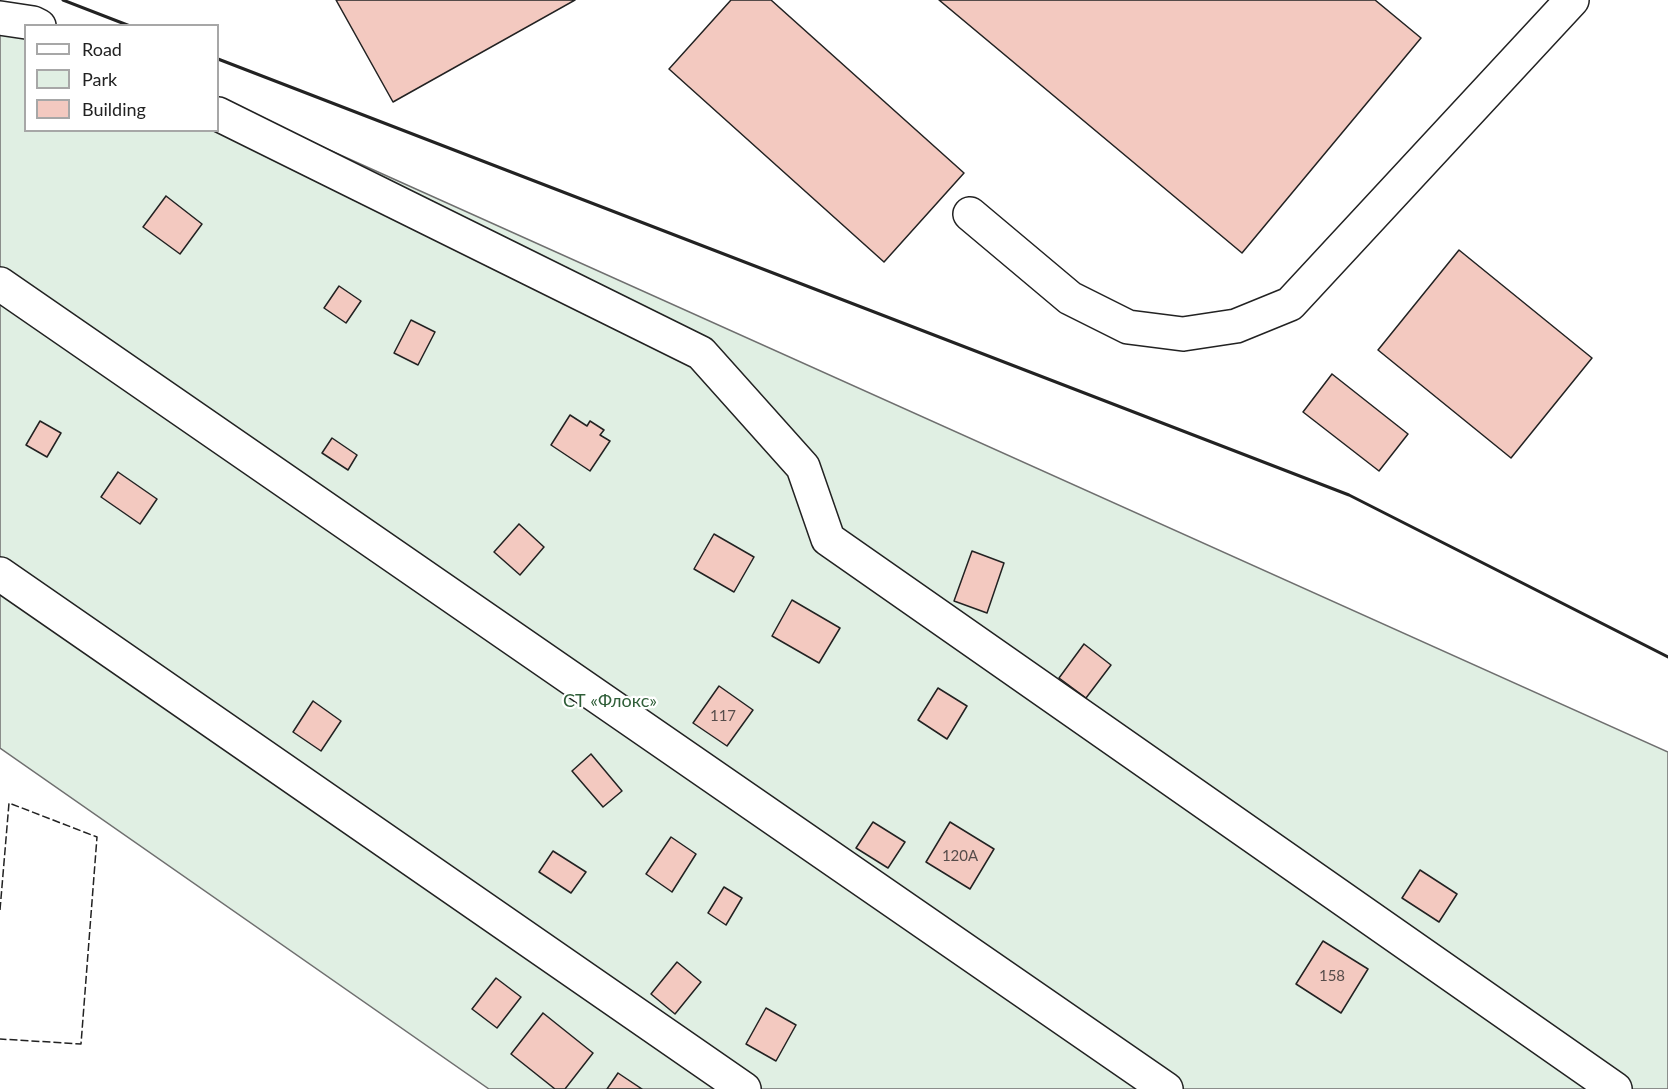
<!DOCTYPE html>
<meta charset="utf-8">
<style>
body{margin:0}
#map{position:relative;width:1668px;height:1089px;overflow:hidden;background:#fff;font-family:Lato,sans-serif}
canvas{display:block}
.legend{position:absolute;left:24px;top:24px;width:195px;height:108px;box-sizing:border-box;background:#fff;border:2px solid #a7a7a7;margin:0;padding:8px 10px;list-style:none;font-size:18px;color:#222}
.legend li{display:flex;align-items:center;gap:12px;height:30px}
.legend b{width:30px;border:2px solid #a7a7a7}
</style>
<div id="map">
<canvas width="1668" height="1089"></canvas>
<ul class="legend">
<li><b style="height:8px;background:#fff"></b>Road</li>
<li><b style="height:16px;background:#e0efe3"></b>Park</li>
<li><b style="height:16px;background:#f3c9c0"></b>Building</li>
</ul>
</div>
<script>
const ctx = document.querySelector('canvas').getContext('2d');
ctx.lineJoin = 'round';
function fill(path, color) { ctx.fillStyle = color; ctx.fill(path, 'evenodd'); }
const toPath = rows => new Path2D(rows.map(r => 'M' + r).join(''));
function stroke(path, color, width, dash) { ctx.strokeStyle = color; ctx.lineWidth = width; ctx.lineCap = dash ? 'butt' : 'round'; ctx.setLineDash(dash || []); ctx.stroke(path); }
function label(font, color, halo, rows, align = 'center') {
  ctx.font = font + ' Lato,sans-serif'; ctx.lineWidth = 4.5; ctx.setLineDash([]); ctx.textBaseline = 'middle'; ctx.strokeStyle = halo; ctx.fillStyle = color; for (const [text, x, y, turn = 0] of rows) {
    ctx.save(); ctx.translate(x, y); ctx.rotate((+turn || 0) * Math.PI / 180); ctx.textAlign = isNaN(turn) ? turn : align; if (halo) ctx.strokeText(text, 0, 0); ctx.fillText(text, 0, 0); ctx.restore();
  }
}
const green = toPath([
 [0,3,26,26,26,130,218,130,218,100,1668,752,1668,1089,489,1089,0,748,0,3]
]);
const building = toPath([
 [336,0,575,0,393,102,336,0],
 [731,0,771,0,964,173,884,262,669,69,731,0],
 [939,0,1375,0,1421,38,1242,253,939,0],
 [166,196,202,224,180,254,143,227,166,196],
 [1459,250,1592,358,1511,458,1378,350,1459,250],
 [339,286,361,301,346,323,324,308,339,286],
 [411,320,435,332,418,365,394,353,411,320],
 [1332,374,1408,434,1379,471,1303,412,1332,374],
 [570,415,587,426,590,421,604,430,600,435,610,441,590,471,551,445,570,415],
 [40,421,61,433,47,457,26,445,40,421],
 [332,438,357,455,348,470,322,453,332,438],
 [118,472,157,499,140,524,101,497,118,472],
 [519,524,544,547,520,575,494,552,519,524],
 [714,534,754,557,734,592,694,569,714,534],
 [972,551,1004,563,987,613,954,601,972,551],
 [792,600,840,628,819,663,772,636,792,600],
 [1084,644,1111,665,1086,698,1059,678,1084,644],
 [719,686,753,710,727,746,693,723,719,686],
 [938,688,967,706,947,739,918,720,938,688],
 [313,701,341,721,321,751,293,732,313,701],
 [591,754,622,791,603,807,572,771,591,754],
 [873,822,905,842,888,868,856,848,873,822],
 [950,822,994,849,970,889,926,862,950,822],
 [671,837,696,854,672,892,646,874,671,837],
 [553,851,586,872,571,893,539,872,553,851],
 [1420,870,1457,894,1439,922,1402,898,1420,870],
 [724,887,742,898,726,925,708,913,724,887],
 [1323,941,1368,969,1341,1013,1296,984,1323,941],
 [677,962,701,982,675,1014,651,994,677,962],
 [496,978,521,997,497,1028,472,1009,496,978],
 [766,1008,796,1025,776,1061,746,1044,766,1008],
 [543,1013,593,1053,565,1089,555,1089,511,1054,543,1013],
 [618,1073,642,1089,607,1089,618,1073]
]);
const minor = toPath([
 [0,18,33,23,39,26],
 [218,114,701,353,803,467,828,539,1615,1089],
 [970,214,1070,298,1128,327,1183,334,1236,326,1290,304,1572,0],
 [0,284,1166,1089],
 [0,574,744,1089]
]);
const fence = toPath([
 [0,910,9,803,97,837,81,1044,0,1039]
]);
const wall = toPath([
 [63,0,130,26],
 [218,59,1349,495,1668,657]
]);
const numberNames = [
 ["117",723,716],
 ["120А",960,856],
 ["158",1332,976]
];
const parkNames = [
 ["СТ «Флокс»",610,701]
];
fill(green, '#e0efe3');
stroke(green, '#6f6f6f', 1.5);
fill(building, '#f3c9c0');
stroke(building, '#222', 1.5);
stroke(minor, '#222', 36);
stroke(minor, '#fff', 33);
stroke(fence, '#222', 1.5, [8, 3]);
stroke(wall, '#222', 3);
label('15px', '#564c4a', null, numberNames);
label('18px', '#2f5e38', '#fff', parkNames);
</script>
